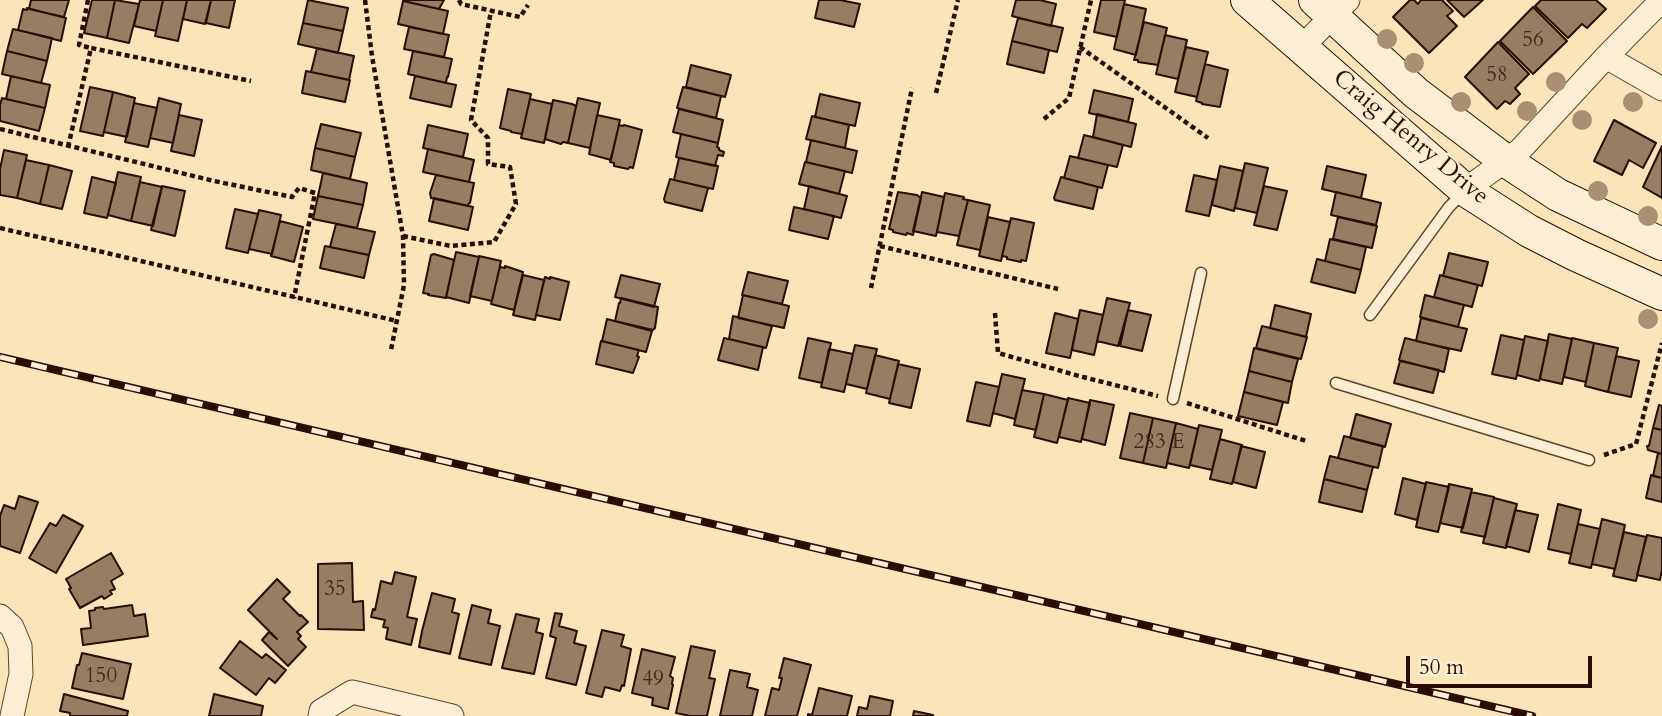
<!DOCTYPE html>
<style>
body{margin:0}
#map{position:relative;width:1662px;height:716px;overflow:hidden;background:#fae5ba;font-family:Cardo,serif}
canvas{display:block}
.scale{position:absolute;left:1406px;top:656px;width:186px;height:32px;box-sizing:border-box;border:4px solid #2c0c02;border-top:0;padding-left:9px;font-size:21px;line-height:24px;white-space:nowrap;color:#2c0c02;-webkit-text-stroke:5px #fceed2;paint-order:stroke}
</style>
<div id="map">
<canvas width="1662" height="716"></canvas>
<div class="scale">50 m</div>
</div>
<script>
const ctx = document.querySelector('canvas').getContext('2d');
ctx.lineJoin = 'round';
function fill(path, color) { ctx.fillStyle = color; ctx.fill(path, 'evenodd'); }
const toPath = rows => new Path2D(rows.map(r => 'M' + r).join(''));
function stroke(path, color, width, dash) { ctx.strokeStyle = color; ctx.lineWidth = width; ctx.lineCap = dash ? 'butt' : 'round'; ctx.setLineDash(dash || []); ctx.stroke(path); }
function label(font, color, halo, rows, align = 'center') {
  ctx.font = font + ' Cardo,serif'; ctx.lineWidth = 5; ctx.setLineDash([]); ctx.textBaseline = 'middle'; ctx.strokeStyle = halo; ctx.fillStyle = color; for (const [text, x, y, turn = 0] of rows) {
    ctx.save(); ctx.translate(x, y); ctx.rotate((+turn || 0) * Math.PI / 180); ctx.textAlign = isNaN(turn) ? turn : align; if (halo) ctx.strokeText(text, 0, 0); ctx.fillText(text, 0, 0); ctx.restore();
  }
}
const building = toPath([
 [31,0,69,0,64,17,29,9,31,0],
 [92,0,115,0,107,38,84,33,92,0],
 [115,0,139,4,129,43,107,38,115,0],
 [140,0,163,0,156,31,134,26,140,0],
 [163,0,187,0,178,41,155,36,163,0],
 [187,0,211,0,205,24,183,19,187,0],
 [211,0,235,0,229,28,206,23,211,0],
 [308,0,348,8,343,31,303,23,308,0],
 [403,0,444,0,439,9,403,1,403,0],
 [819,0,840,0,860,4,854,27,815,18,819,0],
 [1016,0,1040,0,1056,4,1051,26,1012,16,1016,0],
 [1101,0,1125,0,1117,37,1094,32,1101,0],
 [1410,0,1414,0,1418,4,1421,0,1442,0,1453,11,1447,16,1457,26,1429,53,1393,17,1410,0],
 [1447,0,1483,0,1464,17,1447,0],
 [1541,0,1596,0,1606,9,1587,28,1582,24,1568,38,1535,6,1541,0],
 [403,1,448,11,443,34,398,24,403,1],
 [1124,4,1146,9,1136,55,1114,49,1124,4],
 [1533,7,1567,41,1533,74,1500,41,1533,7],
 [27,8,66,18,61,41,18,30,23,9,27,10,27,8],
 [1018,18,1063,28,1057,52,1012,41,1018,18],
 [1144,22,1167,28,1158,65,1138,62,1138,60,1134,60,1144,22],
 [303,23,343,31,338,53,298,44,303,23],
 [409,27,449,35,444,57,404,49,409,27],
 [13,29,52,38,47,61,7,51,13,29],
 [1165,35,1187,40,1178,79,1156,74,1165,35],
 [1012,41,1049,50,1044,73,1007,64,1012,41],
 [1498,42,1529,74,1515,88,1520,94,1510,104,1505,101,1497,109,1465,77,1498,42],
 [1186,47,1208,52,1197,97,1175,92,1186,47],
 [317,48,354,56,349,80,311,72,317,48],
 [7,51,47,61,41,83,2,74,7,51],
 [413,51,452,59,448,77,447,77,446,83,408,74,413,51],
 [1205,64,1228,70,1220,107,1202,104,1202,103,1196,101,1205,64],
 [691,65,731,75,725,97,686,87,691,65],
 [306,71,350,80,345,102,302,93,306,71],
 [11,76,50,85,45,108,6,99,11,76],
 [415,76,456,85,451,107,410,98,415,76],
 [90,87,113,92,103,136,80,131,90,87],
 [683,87,721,96,716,118,677,108,683,87],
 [508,89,531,94,522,134,511,132,511,131,500,128,508,89],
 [1094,90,1133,99,1128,122,1089,113,1094,90],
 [113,92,135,98,127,137,104,132,113,92],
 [820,94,860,103,855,126,815,117,820,94],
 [2,98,45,108,39,131,0,121,0,105,2,98],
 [159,98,181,104,173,143,150,138,159,98],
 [578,98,600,103,590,148,568,143,578,98],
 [530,99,552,104,544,143,521,138,530,99],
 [553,100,572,104,576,106,568,143,563,142,561,144,545,139,553,100],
 [134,103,157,108,148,147,125,142,134,103],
 [679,109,723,120,718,143,673,132,679,109],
 [1097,114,1136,124,1131,147,1093,137,1097,114],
 [179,115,202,120,194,156,171,151,179,115],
 [597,115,620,120,611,160,589,154,597,115],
 [812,116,849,125,845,148,806,139,812,116],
 [1614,120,1656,143,1643,168,1629,160,1622,175,1594,161,1614,120],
 [321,124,361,133,355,157,315,148,321,124],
 [428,125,468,134,463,157,423,148,428,125],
 [619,125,623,126,624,125,642,130,633,168,630,167,628,169,614,166,614,163,610,162,619,125],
 [681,134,718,143,717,147,719,148,719,150,724,152,723,156,718,155,715,166,676,157,681,134],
 [1084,135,1123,145,1117,167,1078,158,1084,135],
 [811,140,857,151,852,173,806,162,811,140],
 [1662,146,1662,198,1643,187,1662,146],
 [315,148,355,157,350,179,311,170,315,148],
 [428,149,474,160,469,182,423,172,428,149],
 [4,150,27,155,17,198,0,195,0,169,4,150],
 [1070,156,1108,165,1102,188,1064,178,1070,156],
 [679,158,718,166,713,189,674,180,679,158],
 [26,160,49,165,40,204,17,198,26,160],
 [805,162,845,171,839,194,799,184,805,162],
 [1245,163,1268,168,1257,213,1235,208,1245,163],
 [49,165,72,171,62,209,40,204,49,165],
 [1220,166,1243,171,1234,211,1212,205,1220,166],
 [1327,166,1366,175,1361,198,1322,189,1327,166],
 [118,172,141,177,131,221,108,215,118,172],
 [323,173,367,183,363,205,318,196,323,173],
 [436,175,474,183,470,203,469,203,468,206,431,198,430,193,436,175],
 [1194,175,1217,180,1209,216,1186,211,1194,175],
 [92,177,116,183,107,218,84,213,92,177],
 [1061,177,1098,187,1093,209,1055,200,1054,198,1061,177],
 [670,179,708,188,702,211,665,202,664,199,670,179],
 [140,182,162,187,153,226,131,221,140,182],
 [162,186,185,191,175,236,151,230,162,186],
 [809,186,847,196,841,218,804,209,809,186],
 [1264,186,1287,191,1277,230,1254,225,1264,186],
 [898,192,917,195,921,198,913,235,907,233,906,235,893,232,893,230,889,229,898,192],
 [922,192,944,197,936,236,913,231,922,192],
 [1336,192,1381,203,1376,225,1331,215,1336,192],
 [945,193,964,197,963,199,968,200,959,236,937,232,945,193],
 [318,196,363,205,357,228,313,219,318,196],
 [434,198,473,207,468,230,429,221,434,198],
 [968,200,990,205,980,250,957,245,968,200],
 [794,207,834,216,828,239,789,230,794,207],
 [235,209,258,214,248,253,226,248,235,209],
 [259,210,281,215,272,254,249,249,259,210],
 [988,217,1010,222,1001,261,979,256,988,217],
 [1338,217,1377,226,1372,248,1333,239,1338,217],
 [1011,218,1034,223,1026,261,1021,260,1021,262,1007,259,1007,257,1002,256,1011,218],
 [280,221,303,227,294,262,271,256,280,221],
 [336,224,375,232,369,255,330,247,336,224],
 [1330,239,1366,247,1361,270,1325,261,1330,239],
 [325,246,369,255,364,278,320,268,325,246],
 [456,252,479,257,469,303,446,297,456,252],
 [1449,253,1488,262,1482,286,1443,276,1449,253],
 [434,254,454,260,446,298,428,295,429,294,423,293,431,255,434,254],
 [479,256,501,261,492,301,470,296,479,256],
 [1317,259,1361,270,1355,293,1311,282,1317,259],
 [505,266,523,272,514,310,491,304,500,267,505,268,505,266],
 [748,272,788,281,782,304,742,295,748,272],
 [523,275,544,280,535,320,513,315,523,275],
 [621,275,660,284,654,307,615,297,621,275],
 [1440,275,1478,285,1472,307,1434,297,1440,275],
 [545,277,550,279,550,277,569,282,560,320,536,315,545,277],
 [743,295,789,306,784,328,738,318,743,295],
 [1425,295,1464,305,1458,327,1420,317,1425,295],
 [621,298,658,307,655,328,653,330,615,321,619,303,620,303,621,298],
 [1107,298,1130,303,1118,346,1097,341,1107,298],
 [1275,305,1311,314,1306,337,1270,328,1275,305],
 [1080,310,1103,315,1094,355,1072,350,1080,310],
 [1128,310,1151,315,1142,351,1120,346,1128,310],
 [1055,313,1078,319,1070,358,1046,353,1055,313],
 [733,316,772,326,766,348,729,339,733,316],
 [1421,318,1467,329,1461,351,1416,341,1421,318],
 [607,319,652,331,646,352,602,341,607,319],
 [1262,326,1307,337,1301,359,1256,348,1262,326],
 [1549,334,1572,339,1562,384,1540,379,1549,334],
 [1501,335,1524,340,1516,379,1492,374,1501,335],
 [1525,336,1548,341,1539,381,1517,375,1525,336],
 [724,338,763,347,758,370,718,360,724,338],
 [808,338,831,343,822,383,799,378,808,338],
 [1405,338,1449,349,1444,372,1399,360,1405,338],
 [1572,338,1594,343,1586,382,1564,377,1572,338],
 [601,341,639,350,637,356,639,357,633,373,596,364,601,341],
 [1594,343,1618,348,1608,392,1585,386,1594,343],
 [855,345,877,349,867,389,846,384,855,345],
 [1254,348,1298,359,1292,382,1249,371,1254,348],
 [829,349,853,354,844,392,821,387,829,349],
 [875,355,899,361,890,399,866,393,875,355],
 [1616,356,1639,361,1631,397,1608,392,1616,356],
 [1400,361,1439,370,1433,393,1394,383,1400,361],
 [898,364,920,369,911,408,889,403,898,364],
 [1249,371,1292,382,1288,403,1244,392,1249,371],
 [1002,374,1025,379,1015,419,993,413,1002,374],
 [976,382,999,387,990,426,967,421,976,382],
 [1022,390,1044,394,1036,430,1014,425,1022,390],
 [1244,392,1283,402,1277,425,1238,416,1244,392],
 [1044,394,1068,400,1057,443,1034,437,1044,394],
 [1068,398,1090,403,1081,442,1059,437,1068,398],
 [1090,400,1114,405,1105,445,1082,439,1090,400],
 [1659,405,1662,406,1662,430,1653,428,1659,405],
 [1130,413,1153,418,1143,463,1120,458,1130,413],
 [1356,414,1391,424,1385,447,1350,438,1356,414],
 [1153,418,1176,423,1166,468,1143,463,1153,418],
 [1176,423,1198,429,1189,468,1167,463,1176,423],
 [1199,425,1222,430,1212,470,1190,465,1199,425],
 [1653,428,1662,430,1662,454,1648,450,1647,446,1649,446,1653,428],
 [1344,436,1383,446,1378,468,1338,458,1344,436],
 [1220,439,1242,445,1232,484,1210,479,1220,439],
 [1241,446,1265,452,1256,488,1233,482,1241,446],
 [1658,453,1662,454,1662,478,1653,476,1658,453],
 [1330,456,1373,467,1367,490,1324,479,1330,456],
 [1651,475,1662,478,1662,502,1646,498,1651,475],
 [1403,478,1426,484,1417,520,1395,514,1403,478],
 [1324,479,1367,490,1362,512,1319,502,1324,479],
 [1426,482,1449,487,1438,532,1416,527,1426,482],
 [1449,484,1472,489,1463,528,1440,523,1449,484],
 [1471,492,1494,497,1485,537,1461,532,1471,492],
 [19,496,38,502,20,553,0,546,0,516,4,505,15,509,19,496],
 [1494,498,1517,504,1506,548,1483,543,1494,498],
 [1558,504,1581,510,1571,554,1548,549,1558,504],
 [1515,510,1538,515,1529,552,1506,546,1515,510],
 [63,515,83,526,56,573,29,558,50,523,56,526,63,515],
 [1602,519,1625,525,1615,569,1592,564,1602,519],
 [1578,524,1600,529,1591,568,1569,563,1578,524],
 [1624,532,1646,537,1636,581,1613,576,1624,532],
 [1647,535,1662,538,1662,570,1660,580,1637,575,1647,535],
 [111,553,123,574,111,581,115,589,110,591,112,594,104,599,102,596,80,608,69,589,71,588,66,579,111,553],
 [352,563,353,602,363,601,364,630,318,629,318,564,352,563],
 [395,572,416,577,407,617,417,619,411,645,386,639,388,628,383,627,385,620,371,617,373,609,375,610,381,581,392,584,395,572],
 [277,579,290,592,283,599,300,616,301,615,308,622,297,632,301,636,298,639,306,647,288,666,262,640,269,632,277,639,248,610,277,579],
 [432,593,455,599,452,612,459,614,450,654,419,647,422,631,432,593],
 [132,605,134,616,145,614,148,636,83,645,81,629,91,628,89,611,95,610,95,608,103,607,104,609,132,605],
 [472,605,491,610,488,623,500,626,491,665,459,658,472,605],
 [555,613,562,614,559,626,577,631,574,643,586,646,576,685,546,678,556,638,550,636,555,613],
 [516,614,539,619,536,632,543,634,534,674,502,668,516,614],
 [602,630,624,635,621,646,631,649,624,686,622,685,620,691,605,687,602,697,586,693,602,630],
 [240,641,262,658,266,654,286,670,275,683,269,678,256,695,220,668,240,641],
 [691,646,715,651,709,678,715,679,707,716,690,716,676,713,691,646],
 [642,649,675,657,670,676,673,678,672,684,673,685,668,709,652,705,653,698,632,693,642,649],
 [82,653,131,664,123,699,72,688,77,665,79,665,82,653],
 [784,658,811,665,797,716,765,716,772,688,779,690,782,678,779,678,784,658],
 [730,670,750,674,747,687,758,690,752,716,720,716,730,670],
 [819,688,852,696,847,716,808,716,808,714,812,715,819,688],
 [64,694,128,711,127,716,70,716,70,713,60,711,64,694],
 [214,694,263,706,261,716,209,716,214,694],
 [870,696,893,701,890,716,857,716,859,707,867,709,870,696],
 [914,711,933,715,933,716,913,716,914,711]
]);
const path = toPath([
 [88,0,79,45,91,48],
 [365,0,372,56,403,236,404,285,391,350],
 [459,0,461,4,520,17,528,5],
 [1080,47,1208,138],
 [936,93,958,0],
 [1044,119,1069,98,1091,0],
 [0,129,214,181,292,197,299,188,315,193,294,298],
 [68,147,91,48,251,81],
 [0,228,397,321],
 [403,236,451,246,494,242,516,204,510,167,488,164,488,138,471,120,491,11],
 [880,246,1058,289],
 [871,288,912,88],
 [995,313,998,353,1079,376,1158,396],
 [1187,403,1306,441],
 [1604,455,1636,444,1662,343]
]);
const lane = toPath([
 [1370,315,1449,207,1464,192],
 [1336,383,1589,460],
 [1173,399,1201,273]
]);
const street = toPath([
 [1302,47,1348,0],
 [1606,57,1662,89],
 [1465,190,1520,150,1606,57,1662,0],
 [0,616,12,627,20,646,21,674,12,716],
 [320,716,321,711,352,692,452,716]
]);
const secondary = toPath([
 [1247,0,1465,190,1529,231,1576,255,1662,294],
 [1315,0,1416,93,1506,161,1558,195,1662,244]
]);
const rail = toPath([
 [0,357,1532,716]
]);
const trees = [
 [1387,39],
 [1414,63],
 [1556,82],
 [1461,102],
 [1633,102],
 [1527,111],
 [1582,120],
 [1598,191],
 [1648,216],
 [1648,319]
];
const numberNames = [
 ["56",1533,41],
 ["58",1497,76],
 ["283 E",1159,443],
 ["35",335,590],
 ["150",101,677],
 ["49",653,680]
];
const streetNames = [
 ["Craig Henry Drive",1410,138,40]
];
fill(building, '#977d62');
stroke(building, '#2c0c02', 2);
stroke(lane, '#604230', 13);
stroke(street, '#604230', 25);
stroke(secondary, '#2c0c02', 34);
stroke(path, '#2c0c02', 4.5, [5, 3.5]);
stroke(lane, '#fceed2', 10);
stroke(street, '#fceed2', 23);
stroke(secondary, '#fceed2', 32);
stroke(rail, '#2c0c02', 8);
stroke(rail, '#fceed2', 5, [16]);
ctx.fillStyle = '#aa9072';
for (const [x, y] of trees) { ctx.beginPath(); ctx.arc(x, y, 10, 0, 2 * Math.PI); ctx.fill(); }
label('21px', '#47281a', null, numberNames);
label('24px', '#2c0c02', '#fceed2', streetNames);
</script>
